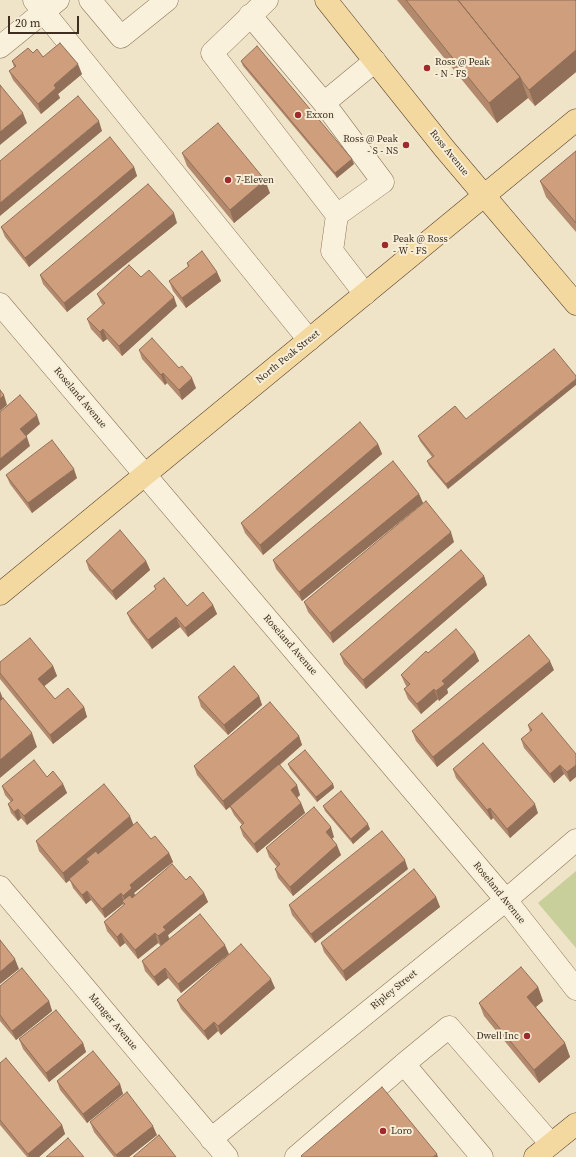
<!DOCTYPE html>
<style>
body{margin:0}
#map{position:relative;width:576px;height:1157px;overflow:hidden;background:#f0e4c8;font-family:"Source Serif 4",serif}
canvas{display:block}
.scale{position:absolute;left:8px;top:16px;width:71px;height:18px;box-sizing:border-box;border:2px solid #3d2e20;border-top:0;padding-left:5px;font-size:12px;line-height:14px;white-space:nowrap;color:#3d2e20;-webkit-text-stroke:3px #f7eed8;paint-order:stroke}
</style>
<div id="map">
<canvas width="576" height="1157"></canvas>
<div class="scale">20 m</div>
</div>
<script>
const ctx = document.querySelector('canvas').getContext('2d');
ctx.lineJoin = 'round';
function fill(path, color) { ctx.fillStyle = color; ctx.fill(path, 'evenodd'); }
const toPath = rows => new Path2D(rows.map(r => 'M' + r).join(''));
function stroke(path, color, width, dash) { ctx.strokeStyle = color; ctx.lineWidth = width; ctx.lineCap = dash ? 'butt' : 'round'; ctx.setLineDash(dash || []); ctx.stroke(path); }
function label(font, color, halo, rows, align = 'center') {
  ctx.font = font + ' "Source Serif 4",serif'; ctx.lineWidth = 4; ctx.setLineDash([]); ctx.textBaseline = 'middle'; ctx.strokeStyle = halo; ctx.fillStyle = color; for (const [text, x, y, turn = 0] of rows) {
    ctx.save(); ctx.translate(x, y); ctx.rotate((+turn || 0) * Math.PI / 180); ctx.textAlign = isNaN(turn) ? turn : align; if (halo) ctx.strokeText(text, 0, 0); ctx.fillText(text, 0, 0); ctx.restore();
  }
}
const green = toPath([
 [576,871,576,948,538,903]
]);
const minor = toPath([
 [34,0,309,340],
 [90,0,121,37,167,0],
 [267,0,212,53,337,215,332,251,365,294],
 [250,15,324,103,383,182,337,215],
 [0,47,58,0],
 [324,103,375,61],
 [0,304,506,900,576,989],
 [0,887,227,1157],
 [211,1139,506,900,576,840],
 [296,1157,404,1064],
 [482,1157,404,1064,449,1027,551,1144]
]);
const major = toPath([
 [326,0,444,148,576,304],
 [0,594,576,120],
 [535,1157,576,1124]
]);
const wall = toPath([
 [397,0,576,0,576,72,535,106,528,98,497,123],
 [33,53,82,74,58,94,60,98,41,114,13,80,9,71,14,67,12,61],
 [241,61,354,164,337,178,243,66],
 [576,151,576,232,546,197,540,181],
 [182,153,270,193,234,223,187,166],
 [134,167,137,176,29,267,5,237,1,227],
 [177,223,67,312,43,284,40,275],
 [187,263,217,272,221,281,186,308,173,291,169,281,188,267],
 [141,277,177,306,122,356,107,339,103,342,91,329,87,319,103,305,101,303,97,294],
 [139,350,196,388,182,400,167,383,165,385,142,359],
 [455,406,448,489,429,466,427,461,432,457,420,441,418,436],
 [378,444,382,454,263,555,245,533,241,523],
 [6,475,77,478,32,513,10,484],
 [419,494,423,503,302,601,276,569,273,560],
 [454,542,333,643,308,612,304,602],
 [86,561,146,561,150,570,116,600,89,570],
 [484,576,487,585,366,689,344,664,340,654],
 [154,586,187,606,213,605,217,614,188,637,180,627,152,649,131,622,127,613,156,590],
 [475,652,479,661,447,689,448,693,439,701,438,699,421,714,408,699,404,689,407,687,405,684,401,675,428,653],
 [0,662,53,666,57,676,44,686,55,699,84,707,87,717,53,744,0,679],
 [554,670,437,767,416,741,412,731],
 [259,696,262,705,228,735,201,707,198,697],
 [528,725,576,754,570,782,564,774,554,783,524,748,521,739,530,732],
 [299,736,302,745,280,765,300,795,297,798,301,803,305,813,257,853,243,836,240,827,242,825,234,815,230,807,226,810,197,775,194,766],
 [288,764,333,784,334,788,317,802,290,769],
 [453,769,538,813,510,838,493,818,491,820,456,778],
 [47,777,63,784,67,793,27,825,21,818,18,821,11,813,8,804,11,802,5,795,2,786],
 [323,806,370,829,353,844,325,811],
 [133,825,169,853,173,862,134,893,135,895,186,880,204,893,208,902,168,935,169,939,229,954,181,993,168,978,158,986,145,971,142,961,161,946,158,943,138,959,125,943,120,947,107,931,104,922,124,905,123,904,105,918,91,900,86,904,73,888,70,880,66,883,39,851,36,841],
 [334,837,332,839,341,855,293,896,278,878,275,869,277,867,269,857,266,848],
 [408,869,315,943,292,915,289,905],
 [436,897,440,907,346,981,324,952,321,943],
 [0,986,49,1001,52,1011,16,1040,0,1021],
 [538,987,543,1001,536,1007,565,1043,570,1057,539,1083,484,1016,479,1003],
 [275,988,221,1035,218,1031,208,1040,181,1009,177,1000],
 [19,1039,83,1043,86,1052,49,1082,23,1049],
 [0,1063,62,1125,65,1134,39,1157,27,1157,0,1125],
 [57,1081,120,1084,123,1094,87,1123,60,1090],
 [90,1122,157,1135,129,1157,114,1157,94,1132]
]);
const shadedWall = toPath([
 [576,50,576,72,535,106,529,90],
 [78,64,82,74,58,94,60,98,41,114,38,104,54,85],
 [520,77,528,98,497,123,489,103],
 [23,113,27,123,0,145,0,132],
 [99,121,102,131,0,216,0,203],
 [352,159,354,164,337,178,335,173],
 [134,167,137,176,29,267,25,258],
 [265,180,270,193,234,223,230,210],
 [174,213,177,223,67,312,64,303],
 [217,272,221,281,186,308,182,298],
 [174,297,177,306,122,356,119,346],
 [103,329,107,339,103,342,100,332],
 [163,373,167,383,165,385,161,375],
 [192,378,196,388,182,400,179,390],
 [576,379,576,385,448,489,446,484],
 [4,395,7,405,0,411,0,399],
 [37,415,40,424,24,438,20,429],
 [27,437,30,446,0,471,0,459],
 [378,444,382,454,263,555,260,545],
 [74,469,77,478,32,513,28,503],
 [419,494,423,503,302,601,299,592],
 [451,532,454,542,333,643,330,633],
 [146,561,150,570,116,600,112,591],
 [484,576,487,585,366,689,363,680],
 [213,605,217,614,188,637,185,628],
 [176,617,180,627,152,649,148,640],
 [475,652,479,661,447,689,448,693,439,701,436,691,442,681],
 [550,661,554,670,437,767,433,757],
 [53,666,57,676,42,688,38,679],
 [434,689,438,699,421,714,417,704],
 [0,691,5,704,0,709],
 [259,696,262,705,228,735,224,725],
 [84,707,87,717,53,744,50,735],
 [32,733,37,747,0,778,0,760],
 [299,736,302,745,226,810,223,801],
 [560,765,564,774,554,783,550,774],
 [576,765,576,777,570,782,567,772],
 [63,784,67,793,27,825,24,816],
 [333,784,334,788,317,802,316,797],
 [297,785,300,795,294,800,291,790],
 [301,803,305,813,257,853,254,844],
 [535,804,538,813,510,838,507,829],
 [490,808,493,818,491,820,487,810],
 [18,809,21,818,18,821,14,812],
 [130,816,134,826,90,863,86,859,88,864,69,879,70,880,66,883,63,873],
 [368,824,370,829,353,844,351,839],
 [331,827,334,837,329,841,326,832],
 [337,845,341,855,293,896,290,887],
 [169,853,173,862,134,893,136,897,126,905,123,896,130,885],
 [405,860,408,869,315,943,311,934],
 [87,891,91,900,86,904,82,895],
 [121,893,124,903,122,901,123,904,105,918,102,909],
 [204,893,208,902,168,935,169,939,161,946,158,936,163,927],
 [436,897,440,907,346,981,343,971],
 [121,933,125,943,120,947,117,937],
 [155,933,158,943,138,959,135,950],
 [225,945,229,954,181,993,178,984],
 [15,959,19,969,0,984,0,972],
 [165,968,168,978,158,986,154,977],
 [271,979,275,988,221,1035,218,1026],
 [538,987,543,1001,532,1010,527,997],
 [49,1001,52,1011,16,1040,12,1031],
 [214,1022,218,1031,208,1040,204,1031],
 [83,1043,86,1052,49,1082,46,1073],
 [565,1043,570,1057,539,1083,534,1070],
 [120,1084,123,1094,87,1123,83,1114],
 [62,1125,65,1134,39,1157,29,1157,28,1154],
 [153,1126,157,1135,129,1157,117,1157,116,1155],
 [437,1154,438,1157,433,1157]
]);
const building = toPath([
 [406,0,458,0,520,77,489,103,406,0],
 [458,0,575,0,576,1,576,50,529,90,522,81,520,77,458,0],
 [60,43,78,64,54,85,56,88,38,104,9,71,16,66,12,61,28,48,33,53,37,49,43,57,60,43],
 [257,46,352,159,335,173,241,61,257,46],
 [0,85,23,113,0,132,0,85],
 [78,96,99,121,0,203,0,161,78,96],
 [218,123,265,180,230,210,182,153,218,123],
 [110,137,134,167,25,258,1,227,110,137],
 [576,151,576,223,540,181,576,151],
 [148,184,174,213,64,303,40,275,148,184],
 [202,251,217,272,182,298,169,281,189,266,187,263,202,251],
 [129,265,141,277,149,270,174,297,119,346,103,329,100,332,87,319,105,303,97,294,129,265],
 [152,338,179,368,182,366,192,378,179,390,163,373,161,375,139,350,152,338],
 [554,349,576,376,576,379,446,484,427,461,434,456,418,436,455,406,466,419,554,349],
 [0,390,4,395,0,399,0,390],
 [20,395,37,415,20,429,27,437,0,459,0,412,20,395],
 [360,422,378,444,260,545,241,523,360,422],
 [52,440,74,469,28,503,6,475,52,440],
 [393,461,419,494,299,592,273,560,393,461],
 [426,501,451,532,330,633,304,602,426,501],
 [120,530,146,561,112,591,86,561,120,530],
 [461,550,484,576,363,680,340,654,461,550],
 [164,578,187,606,203,592,213,605,185,628,176,617,148,640,127,613,156,589,154,586,164,578],
 [456,629,475,652,442,681,445,684,436,691,434,689,417,704,404,689,410,684,401,675,426,651,428,653,456,629],
 [529,635,550,661,433,757,412,731,529,635],
 [30,638,53,666,38,679,55,699,68,688,84,707,50,735,0,673,0,662,30,638],
 [234,666,259,696,224,725,198,697,234,666],
 [3,698,32,733,0,760,0,701,3,698],
 [270,702,299,736,223,801,194,766,270,702],
 [542,713,576,754,576,765,567,772,560,765,550,774,521,739,532,730,528,725,542,713],
 [483,743,535,804,507,829,490,808,487,810,453,769,483,743],
 [305,750,333,784,316,797,288,764,305,750],
 [34,760,47,777,53,771,63,784,24,816,18,809,14,812,8,804,13,800,2,786,34,760],
 [279,764,297,785,291,790,301,803,254,844,240,827,244,823,230,806,279,764],
 [104,784,130,816,63,873,36,841,104,784],
 [341,791,368,824,351,839,323,806,341,791],
 [314,807,331,827,326,832,337,845,290,887,275,869,280,864,266,848,314,807],
 [137,822,151,839,155,836,169,853,130,885,132,888,123,896,121,893,102,909,87,891,82,895,69,879,89,862,86,859,96,851,98,854,137,822],
 [382,831,405,860,311,934,289,905,382,831],
 [172,864,186,880,190,876,204,893,163,927,166,930,158,936,155,933,135,950,121,933,117,937,104,922,125,904,122,901,130,895,132,898,172,864],
 [414,869,436,897,343,971,321,943,414,869],
 [200,914,225,945,178,984,165,968,154,977,142,961,200,914],
 [0,940,15,959,0,972,0,940],
 [241,944,271,979,218,1026,214,1022,204,1031,177,1000,241,944],
 [521,967,538,987,527,997,565,1043,534,1070,479,1003,521,967],
 [22,968,49,1001,12,1031,0,1015,0,986,22,968],
 [56,1010,83,1043,46,1073,19,1039,56,1010],
 [93,1051,120,1084,83,1114,57,1081,93,1051],
 [6,1058,62,1125,28,1154,0,1120,0,1063,6,1058],
 [382,1087,437,1154,433,1157,302,1157,301,1156,382,1087],
 [127,1092,153,1126,116,1155,90,1122,127,1092],
 [159,1135,176,1157,133,1157,159,1135],
 [68,1138,84,1157,46,1157,68,1138]
]);
const markers = [
 [427,68,4,"#9e2a2b"],
 [298,115,4,"#9e2a2b"],
 [406,145,4,"#9e2a2b"],
 [228,180,4,"#9e2a2b"],
 [385,245,4,"#9e2a2b"],
 [527,1036,4,"#9e2a2b"],
 [383,1131,4,"#9e2a2b"]
];
const poiNames = [
 ["Ross @ Peak",435,62],
 ["- N - FS",435,74],
 ["Exxon",306,115],
 ["Ross @ Peak",398,139,"right"],
 ["- S - NS",398,151,"right"],
 ["7-Eleven",236,180],
 ["Peak @ Ross",393,239],
 ["- W - FS",393,251],
 ["Dwell Inc",519,1036,"right"],
 ["Loro",391,1131]
];
const streetNames = [
 ["Ross Avenue",449,153,51],
 ["North Peak Street",288,357,-39],
 ["Roseland Avenue",80,398,50],
 ["Roseland Avenue",290,645,49],
 ["Roseland Avenue",499,893,51],
 ["Ripley Street",394,990,-39],
 ["Munger Avenue",113,1022,50]
];
fill(green, '#c9cf9b');
stroke(minor, '#8d765c', 23);
stroke(major, '#5b4430', 23);
stroke(minor, '#faf1dc', 22);
stroke(major, '#f3d9a0', 22);
fill(wall, '#b2896c');
fill(shadedWall, '#916f58');
fill(building, '#cf9f7d');
stroke(building, '#916f58', 1);
for (const [x, y, r, color] of markers) { const dot = new Path2D(); dot.arc(x, y, r, 0, 2 * Math.PI); ctx.fillStyle = color; ctx.fill(dot); stroke(dot, '#f7eed8', 1.5); }
label('10px', '#3d2e20', '#f7eed8', poiNames, 'left');
label('10px', '#3d2e20', '#f7eed8', streetNames);
</script>
